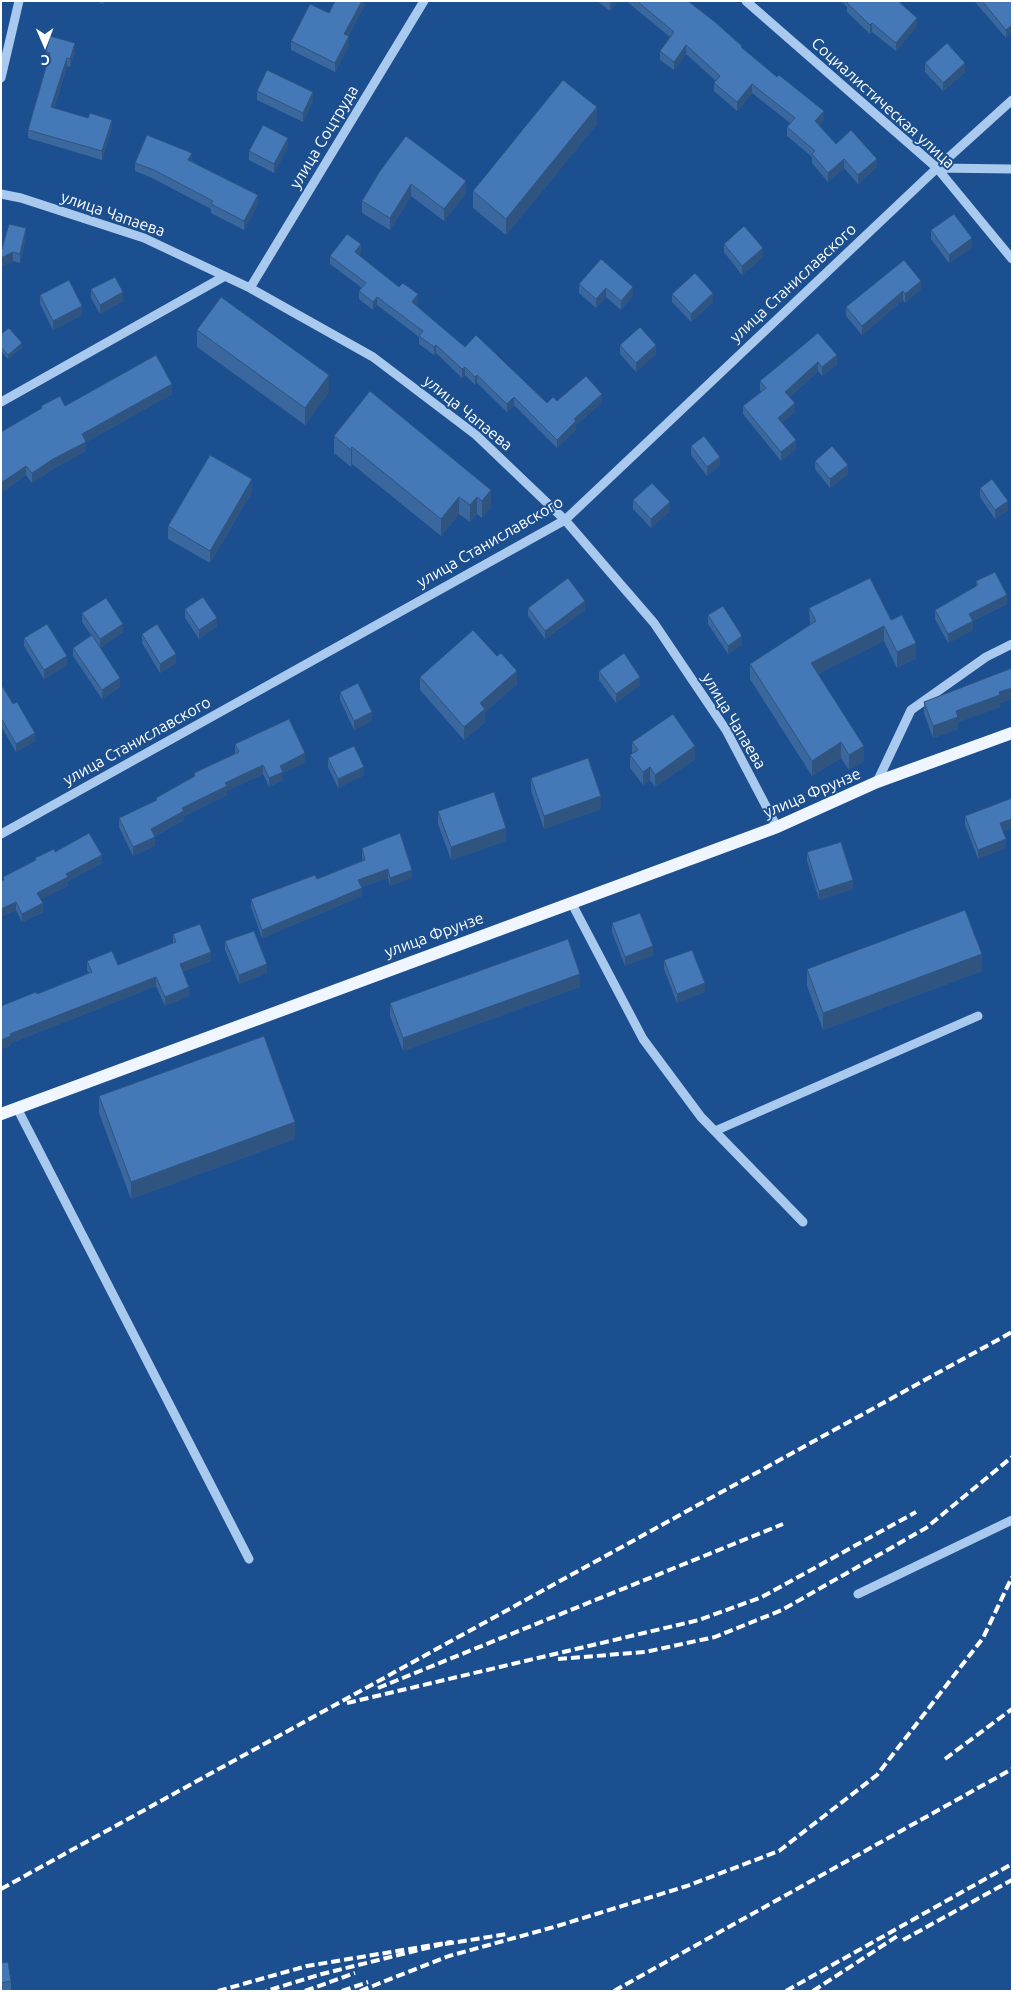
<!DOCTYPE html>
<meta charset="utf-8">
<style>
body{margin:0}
#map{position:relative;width:1013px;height:1992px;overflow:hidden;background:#1b4f8f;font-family:Ubuntu,sans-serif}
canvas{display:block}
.frame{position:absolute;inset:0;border:2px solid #fff;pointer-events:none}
.north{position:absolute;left:20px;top:20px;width:50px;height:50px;-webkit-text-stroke:4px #1b4f8f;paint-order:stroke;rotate:179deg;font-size:14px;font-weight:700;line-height:20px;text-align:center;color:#fff}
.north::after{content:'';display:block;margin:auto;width:18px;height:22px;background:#fff;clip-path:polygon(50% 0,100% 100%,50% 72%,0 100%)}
</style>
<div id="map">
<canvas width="1013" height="1992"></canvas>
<div class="frame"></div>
<div class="north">С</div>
</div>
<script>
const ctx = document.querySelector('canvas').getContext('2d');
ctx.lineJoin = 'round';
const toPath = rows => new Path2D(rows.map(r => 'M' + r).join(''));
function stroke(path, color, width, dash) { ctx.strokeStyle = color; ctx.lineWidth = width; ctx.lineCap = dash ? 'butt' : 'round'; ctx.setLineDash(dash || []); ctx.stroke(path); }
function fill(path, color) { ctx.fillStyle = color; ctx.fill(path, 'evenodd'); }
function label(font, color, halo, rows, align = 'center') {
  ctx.font = font + ' Ubuntu,sans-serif'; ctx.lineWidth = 4; ctx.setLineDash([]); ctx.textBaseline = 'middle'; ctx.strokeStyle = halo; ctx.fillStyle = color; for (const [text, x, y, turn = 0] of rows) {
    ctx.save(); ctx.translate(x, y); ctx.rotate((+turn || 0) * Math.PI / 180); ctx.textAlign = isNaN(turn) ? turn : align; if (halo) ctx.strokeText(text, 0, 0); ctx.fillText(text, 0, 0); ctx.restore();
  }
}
const minor = toPath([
 [746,1,937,168,1012,259],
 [1,78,19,1],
 [937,168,1012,169],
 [1,194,21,198,144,238,250,288,373,357,476,435,565,520,654,623,726,730,777,827],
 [250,288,424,1],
 [1,402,225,276],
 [877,782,911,710,986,657,1012,644],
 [1,834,565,520,937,168,1012,100],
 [571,902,643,1039,701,1117,803,1222],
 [17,1108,249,1559],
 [715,1131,978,1016],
 [858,1594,1012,1520]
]);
const major = toPath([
 [1,1114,777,827,877,782,1012,733]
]);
const rail = toPath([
 [558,1659,645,1652,715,1637,782,1610,926,1528,1012,1457],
 [378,1688,783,1524],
 [347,1703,699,1620,762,1597,916,1512],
 [945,1759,1012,1709],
 [1,1889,1012,1332],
 [903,1940,1012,1880],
 [445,1944,507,1934],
 [218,1991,307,1966,451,1942,322,1974,266,1991],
 [305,1991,355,1973],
 [342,1991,368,1982],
 [360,1991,449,1956,554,1927,687,1886,779,1851,877,1775,983,1638,1012,1577],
 [614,1991,1012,1769],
 [786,1991,1012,1864],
 [813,1991,899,1935]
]);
const wall = toPath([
 [96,1,104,1,103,4],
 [365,1,365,5,348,36,349,45,335,72,291,50,291,41,329,13],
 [597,1,618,1,610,11],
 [626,1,688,1,824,120,819,125,836,144,877,167,858,184,844,168,828,182,812,163,812,157,787,136,787,127,790,123,752,93,737,111,714,91,714,83,716,81,686,54,674,70,660,60,660,51,670,37],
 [841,1,901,1,901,4,917,26,896,51,872,32,870,34,847,12,847,7],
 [975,1,1012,1,1012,33,1006,38,975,2],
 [75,51,70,67,67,66,54,108,112,128,102,160,28,138,28,130,48,61,46,60,46,52],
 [925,63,965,72,943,91,925,72],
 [257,91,313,101,303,122,257,100],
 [597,124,506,235,473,208,473,191],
 [288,147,274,173,249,160,249,151],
 [192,161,258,204,244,230,211,213,211,209,154,179,135,171,135,163],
 [380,171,466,193,444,221,411,196,390,230,362,213,362,201],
 [931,230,972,247,949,263,931,239],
 [26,237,20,263,13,261,1,267,1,252],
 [724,244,763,257,742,275,724,252],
 [361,252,359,255,418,302,415,306,465,347,547,403,557,401,602,402,576,425,576,429,557,448,514,405,507,412,477,383,475,385,465,375,462,378,436,353,434,355,419,344,419,337,377,305,373,310,359,299,359,291,362,288,330,264,330,256],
 [601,259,633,295,621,310,606,297,596,308,579,293,579,284],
 [904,260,921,289,905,303,903,300,862,335,846,316,846,307],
 [91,289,123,301,100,314,91,298],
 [672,294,713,302,691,322,672,302],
 [40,295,82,315,53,330,40,304],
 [197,330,329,392,305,425,197,347],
 [818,333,837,364,822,376,818,371,790,397,795,411,782,423,796,449,781,461,743,414,743,406,761,392,760,390,760,381],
 [1,334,22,347,8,359,1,351],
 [620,345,656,354,636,372,620,354],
 [370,391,491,507,482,518,477,514,470,522,459,514,441,536,352,464,351,467,334,453,334,436],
 [172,394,86,442,86,451,53,469,32,483,26,475,1,493,41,408,41,406,65,406],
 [691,446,720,465,707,476,691,455],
 [815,461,848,474,830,488,815,469],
 [980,488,1008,510,995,519,980,497],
 [252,492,210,563,168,539,168,526],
 [633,500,670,511,651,528,633,509],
 [976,581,1007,604,972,621,973,630,948,643,935,619,935,610,976,587],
 [528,608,585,610,545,639,528,616],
 [809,608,891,620,916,658,897,668,884,641,818,674,864,761,849,770,841,758,812,776,750,679,750,664,810,625],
 [185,609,217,626,199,639,185,618],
 [82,613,123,632,100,648,120,687,102,699,73,656,73,648,91,635,82,622],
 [708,615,742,645,728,654,708,624],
 [142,634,176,663,160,673,142,643],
 [24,638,67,665,44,679,24,646],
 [599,671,640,685,616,703,599,680],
 [420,677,517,684,485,712,485,722,464,740,420,690],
 [1,684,35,741,16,752,1,726],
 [340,692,372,721,354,730,340,700],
 [924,702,1000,704,1000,707,958,722,958,729,933,738,924,713],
 [632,742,695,759,655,787,650,780,643,785,630,768,630,755,632,754],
 [235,744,305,762,283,773,283,780,269,787,263,774,227,791,227,795,184,816,184,820,155,836,155,846,133,856,119,827,119,818,156,801,156,798,194,776,194,773,235,754],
 [328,758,364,775,338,788,328,767],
 [531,778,601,809,544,829,531,791],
 [1012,798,1012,828,1003,831,1006,848,978,859,965,825,965,816],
 [438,811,506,841,451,860,438,824],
 [362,848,412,878,390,886,388,878,361,887,362,896,262,938,251,907,251,899,317,879,363,860,362,857],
 [55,852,102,863,68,881,68,886,40,899,43,912,22,922,16,910,1,917,1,881,3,880,3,877,35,860,35,858],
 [807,852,853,889,819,900,807,861],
 [612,923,653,955,625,966,612,932],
 [173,934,211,961,183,971,189,996,165,1006,156,986,11,1043,11,1045,1,1049,37,994,89,973,87,970,87,961,118,965,173,943],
 [225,941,267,973,239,984,225,950],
 [664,960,705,992,677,1003,664,969],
 [807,969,982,971,823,1030,807,986],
 [580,987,403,1051,390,1016,390,1003],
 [99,1096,295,1139,131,1199,99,1113],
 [1,1963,11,1981,11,1990,1,1991]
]);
const shadedWall = toPath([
 [362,1,365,1,365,5,344,42,344,34],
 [611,1,618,1,610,11,610,3],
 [917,18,917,26,896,51,896,43],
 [872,23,872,32,870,34,870,25],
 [1012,25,1012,33,1006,38,1006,30],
 [349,36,349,45,335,72,335,63],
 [75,43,75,51,70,67,70,59],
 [686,45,686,54,674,70,674,62],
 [67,58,67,66,51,116,51,107],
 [965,63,965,72,943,91,943,83],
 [752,84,752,93,737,111,737,102],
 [313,92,313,101,303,122,303,113],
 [597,107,597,124,506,235,506,219],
 [824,111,824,120,815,130,815,121],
 [112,120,112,128,102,160,102,151],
 [288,138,288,147,274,173,274,164],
 [192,153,192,162,188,160],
 [844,159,844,168,828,182,828,173],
 [877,159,877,167,858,184,858,175],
 [466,181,466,193,444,221,444,209],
 [411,184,411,196,390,230,390,218],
 [258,195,258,204,244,230,244,221],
 [26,228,26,237,20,263,20,254],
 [972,238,972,247,949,263,949,255],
 [361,244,361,252,355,261,355,252],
 [763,248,763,257,742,275,742,266],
 [13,252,13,261,1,267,1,258],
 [921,281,921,289,905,303,905,294],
 [633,287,633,295,621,310,621,301],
 [606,288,606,297,596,308,596,299],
 [903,291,903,300,862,335,862,326],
 [123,292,123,301,100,314,100,305],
 [713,293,713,302,691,322,691,314],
 [418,294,418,302,412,311,412,302],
 [377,297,377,305,373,310,373,302],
 [82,306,82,315,53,330,53,321],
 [22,343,22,347,8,359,8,355],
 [436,345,436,353,434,355,434,347],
 [656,345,656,354,636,372,636,363],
 [837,355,837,364,822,376,822,367],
 [818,362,818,371,785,401,785,392],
 [465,367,465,375,462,378,462,369],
 [329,375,329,392,305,425,305,408],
 [477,375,477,383,475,385,475,377],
 [172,384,172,394,82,444,82,434],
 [602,394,602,402,576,425,576,429,557,448,557,440,574,419],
 [514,397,514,405,507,412,507,404],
 [795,403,795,411,778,427,778,418],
 [796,440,796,449,781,461,781,452],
 [86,442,86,451,53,469,32,483,32,473,53,459],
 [352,447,352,464,351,467,351,450],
 [720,457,720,465,707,476,707,467],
 [848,465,848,474,830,488,830,479],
 [26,466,26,475,1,493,1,483],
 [252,479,252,492,210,563,210,551],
 [491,490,491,507,482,518,482,501],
 [459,497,459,514,441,536,441,519],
 [477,497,477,514,470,522,470,505],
 [1008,501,1008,510,995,519,995,510],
 [670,502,670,511,651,528,651,519],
 [1007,595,1007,604,969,622,969,614],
 [585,601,585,610,545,639,545,631],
 [217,618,217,626,199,639,199,630],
 [973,621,973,630,948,643,948,634],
 [123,624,123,632,100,648,100,639],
 [884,626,884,641,811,678,811,663],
 [742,636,742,645,728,654,728,646],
 [916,643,916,658,897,668,897,652],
 [176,654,176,663,160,673,160,664],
 [67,656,67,665,44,679,44,670],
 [517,671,517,684,485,712,485,722,464,740,464,727,480,703],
 [640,677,640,685,616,703,616,694],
 [120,678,120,687,102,699,102,690],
 [1012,688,1012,699,1000,704,1000,707,958,722,958,729,933,738,933,726,956,711,999,692],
 [372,712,372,721,354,730,354,721],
 [35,733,35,741,16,752,16,744],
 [841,742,841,758,812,776,812,761],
 [695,746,695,759,655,787,655,775],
 [864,746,864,761,849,770,849,755],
 [305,753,305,762,283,773,283,780,269,787,269,778,280,766],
 [263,765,263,774,227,791,227,795,184,816,184,820,151,838,151,829,182,808,225,783],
 [364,767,364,775,338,788,338,779],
 [650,767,650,780,643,785,643,772],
 [601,796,601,809,544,829,544,816],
 [1012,819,1012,828,1000,832,1000,823],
 [506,828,506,841,451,860,451,847],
 [155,837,155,846,133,856,133,847],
 [1006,839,1006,848,978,859,978,850],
 [102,855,102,863,68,881,68,886,37,901,37,893,66,874],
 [388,869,388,878,358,888,358,880],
 [412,870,412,878,390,886,390,878],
 [853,880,853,889,819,900,819,891],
 [362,888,362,896,262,938,262,930],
 [16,902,16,910,1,917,1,909],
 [43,903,43,912,22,922,22,914],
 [653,946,653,955,625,966,625,957],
 [211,952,211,961,180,973,180,964],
 [982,954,982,971,823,1030,823,1013],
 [267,964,267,973,239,984,239,975],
 [580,974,580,987,403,1051,403,1038],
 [156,977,156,986,11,1043,11,1045,1,1049,1,1040,10,1034],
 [705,983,705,992,677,1003,677,994],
 [189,987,189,996,165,1006,165,997],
 [295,1122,295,1139,131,1199,131,1182]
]);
const building = toPath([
 [335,1,362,1,344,34,349,36,335,63,291,41,310,4,329,13,335,1],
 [637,1,688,1,715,22,742,46,741,47,777,77,779,75,824,111,815,121,836,144,851,130,877,159,858,175,844,159,828,173,812,154,815,151,787,127,795,118,752,84,737,102,714,83,720,76,686,45,674,62,660,51,674,32,637,1],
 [849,1,898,1,917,18,896,43,872,23,870,25,847,3,849,1],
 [982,1,1012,1,1012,25,1006,30,982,1],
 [50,36,75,43,70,59,67,58,51,107,88,118,90,113,112,120,102,151,28,130,50,53,46,52,50,36],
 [947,43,965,63,943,83,925,63,947,43],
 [267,70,313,92,303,113,257,91,267,70],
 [563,80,597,107,506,219,473,191,563,80],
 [263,125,288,138,274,164,249,151,263,125],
 [147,135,192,153,188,160,258,195,244,221,211,204,213,201,154,170,135,163,147,135],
 [406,136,466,181,444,209,411,184,390,218,362,201,380,171,406,136],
 [954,214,972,238,949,255,931,230,954,214],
 [9,224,26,228,20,254,13,252,1,258,1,252,9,224],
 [744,226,763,248,742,266,724,244,744,226],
 [347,234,361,244,355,252,399,287,403,283,418,294,412,302,465,347,476,335,547,403,553,397,557,401,586,376,602,394,574,419,576,421,557,440,514,397,507,404,477,375,475,377,465,367,462,369,436,345,434,347,419,336,423,331,377,297,373,302,359,291,366,283,330,256,347,234],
 [601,259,633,287,621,301,606,288,596,299,579,284,601,259],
 [904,260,921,281,905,294,903,291,862,326,846,307,904,260],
 [695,273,713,293,691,314,672,294,695,273],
 [115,277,123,292,100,305,91,289,115,277],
 [69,280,82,306,53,321,40,295,69,280],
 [221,297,329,375,305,408,197,330,221,297],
 [640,327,656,345,636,363,620,345,640,327],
 [9,328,22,343,8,355,1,347,1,334,9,328],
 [818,333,837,355,822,367,818,362,785,392,795,403,778,418,796,440,781,452,743,406,766,388,760,381,818,333],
 [156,355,172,384,82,434,86,442,53,459,32,473,26,466,1,483,1,432,42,408,41,406,60,396,65,406,156,355],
 [370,391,491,490,482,501,477,497,470,505,459,497,441,519,352,447,351,450,334,436,370,391],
 [704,436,720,457,707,467,691,446,704,436],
 [832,446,848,465,830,479,815,461,832,446],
 [210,455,252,479,210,551,168,526,210,455],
 [992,479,1008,501,995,510,980,488,992,479],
 [652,483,670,502,651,519,633,500,652,483],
 [995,572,1007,595,969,614,973,621,948,634,935,610,978,585,976,581,995,572],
 [568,578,585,601,545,631,528,608,568,578],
 [870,578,891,620,902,615,916,643,897,652,884,626,811,663,864,746,849,755,841,742,812,761,750,664,816,621,809,608,870,578],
 [203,597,217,618,199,630,185,609,203,597],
 [106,598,123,624,100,639,82,613,106,598],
 [723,606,742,636,728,646,708,615,723,606],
 [47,624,67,656,44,670,24,638,47,624],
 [157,624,176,654,160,664,142,634,157,624],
 [473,630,497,656,501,653,517,671,480,703,485,709,464,727,420,677,473,630],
 [92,635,120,678,102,690,73,648,92,635],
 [624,653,640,677,616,694,599,671,624,653],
 [1012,668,1012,688,999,692,1000,695,956,711,958,717,933,726,924,702,1012,668],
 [358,683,372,712,354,721,340,692,358,683],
 [1,684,13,704,17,702,35,733,16,744,1,718,1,684],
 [673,714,695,746,655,775,650,767,643,772,630,755,638,750,632,742,673,714],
 [289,719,305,753,280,766,283,772,269,778,263,765,225,783,227,786,182,808,184,811,151,829,155,837,133,847,119,818,157,800,156,798,195,776,194,773,239,752,235,744,289,719],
 [354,746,364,767,338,779,328,758,354,746],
 [588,758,601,796,544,816,531,778,588,758],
 [494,792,506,828,451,847,438,811,494,792],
 [1012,798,1012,819,1000,823,1006,839,978,850,965,816,1012,798],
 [89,833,102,855,66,874,68,877,37,893,43,903,22,914,16,902,1,909,1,881,4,880,3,877,36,860,35,858,54,849,55,852,89,833],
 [400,833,412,870,390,878,388,869,358,880,362,888,262,930,251,899,315,875,317,879,365,860,362,848,400,833],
 [841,842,853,880,819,891,807,852,841,842],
 [965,910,982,954,823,1013,807,969,965,910],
 [640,913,653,946,625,957,612,923,640,913],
 [200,924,211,952,180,964,189,987,165,997,156,977,10,1034,11,1036,1,1040,1,1006,36,992,37,994,92,972,87,961,112,951,118,965,176,942,173,934,200,924],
 [254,931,267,964,239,975,225,941,254,931],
 [568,939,580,974,403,1038,390,1003,568,939],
 [692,950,705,983,677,994,664,960,692,950],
 [264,1036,295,1122,131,1182,99,1096,264,1036],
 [8,1962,11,1981,1,1983,1,1963,8,1962]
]);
const streetNames = [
 ["Социалистическая улица",883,103,42],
 ["улица Соцтруда",324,137,-59],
 ["улица Чапаева",113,214,19],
 ["улица Станиславского",793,283,-43],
 ["улица Чапаева",468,413,39],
 ["улица Станиславского",490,542,-30],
 ["улица Чапаева",734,721,59],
 ["улица Станиславского",137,741,-29],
 ["улица Фрунзе",812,793,-23],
 ["улица Фрунзе",434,935,-20]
];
stroke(minor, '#a9c9ee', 9);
stroke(major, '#f0f6ff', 12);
stroke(rail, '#fff', 4, [9, 4]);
fill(wall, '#3a679d');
fill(shadedWall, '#305480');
fill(building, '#4478b7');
stroke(building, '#305480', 1);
label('16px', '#fff', '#1b4f8f', streetNames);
</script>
